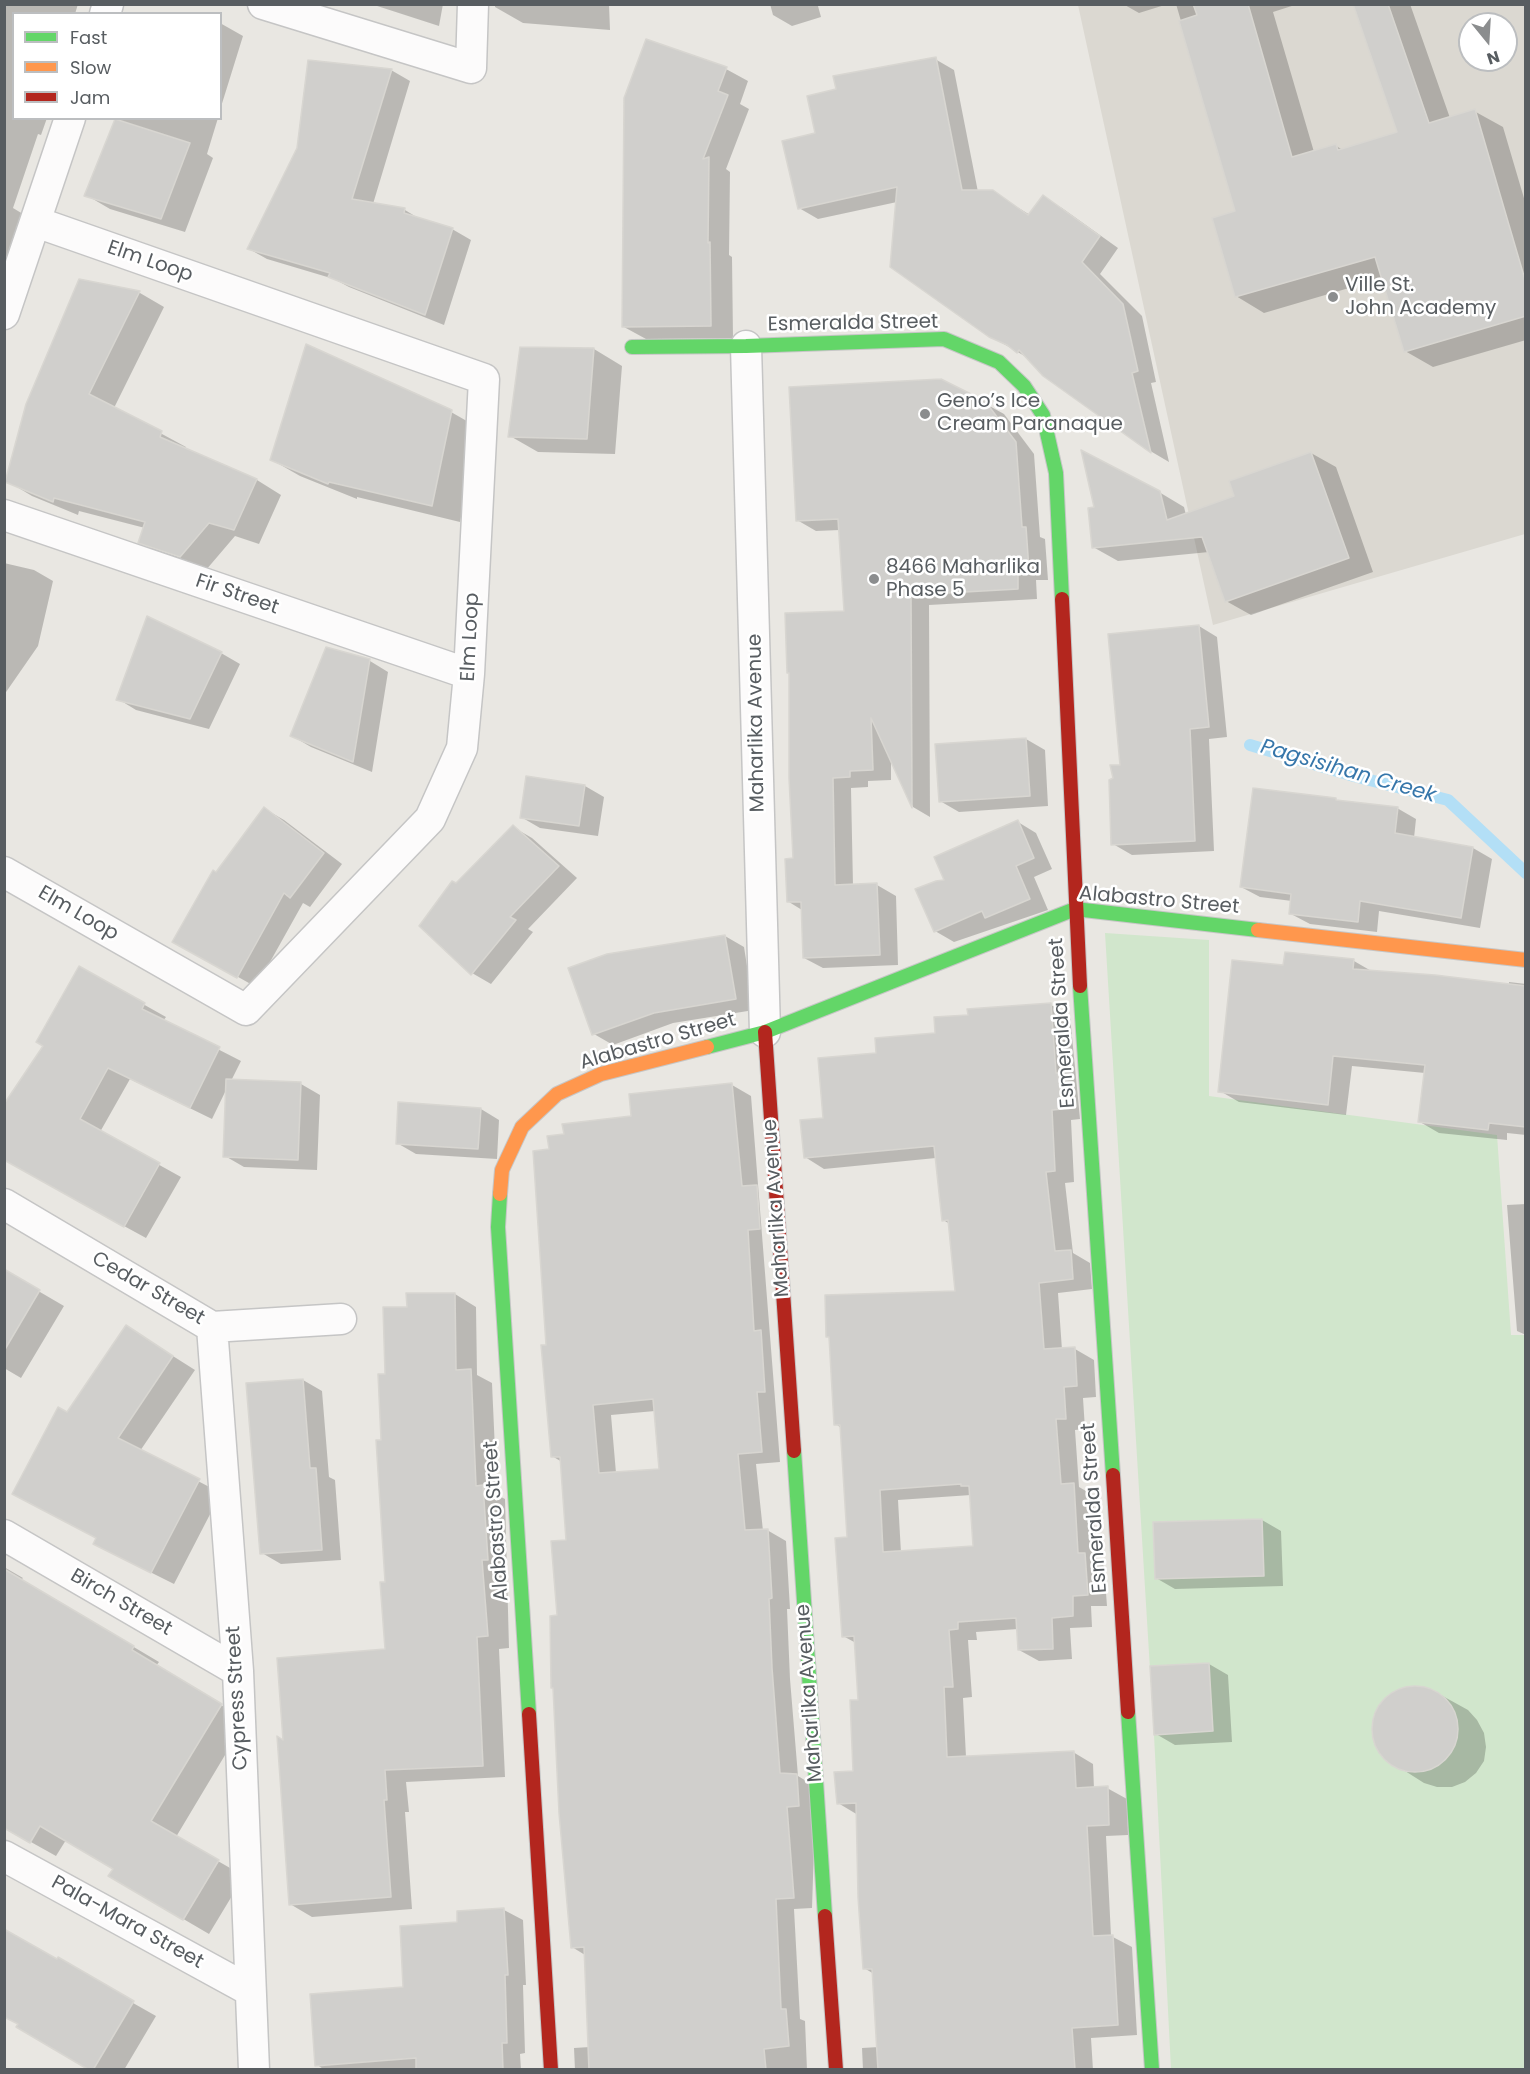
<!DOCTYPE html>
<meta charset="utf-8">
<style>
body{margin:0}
#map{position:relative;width:1530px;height:2074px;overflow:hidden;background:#e9e7e2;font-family:Poppins,sans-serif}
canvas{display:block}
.frame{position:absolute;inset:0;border:6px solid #585d61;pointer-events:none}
.legend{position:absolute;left:12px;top:12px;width:210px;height:108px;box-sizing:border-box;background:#fff;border:2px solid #bcbec0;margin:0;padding:8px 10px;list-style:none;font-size:18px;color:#585d61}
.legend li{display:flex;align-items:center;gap:12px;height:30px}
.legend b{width:30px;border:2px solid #bcbec0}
.north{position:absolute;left:1458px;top:12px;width:60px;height:60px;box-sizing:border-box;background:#fff;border:2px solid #bcbec0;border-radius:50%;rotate:162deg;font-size:16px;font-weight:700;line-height:24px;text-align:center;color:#585d61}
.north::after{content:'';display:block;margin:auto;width:21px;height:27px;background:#8b8d8e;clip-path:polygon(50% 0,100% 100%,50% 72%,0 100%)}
</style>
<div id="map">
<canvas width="1530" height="2074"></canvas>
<div class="frame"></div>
<ul class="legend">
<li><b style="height:8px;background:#63d668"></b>Fast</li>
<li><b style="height:8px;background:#ff974d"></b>Slow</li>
<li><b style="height:8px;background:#b3261e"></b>Jam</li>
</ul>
<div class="north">N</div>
</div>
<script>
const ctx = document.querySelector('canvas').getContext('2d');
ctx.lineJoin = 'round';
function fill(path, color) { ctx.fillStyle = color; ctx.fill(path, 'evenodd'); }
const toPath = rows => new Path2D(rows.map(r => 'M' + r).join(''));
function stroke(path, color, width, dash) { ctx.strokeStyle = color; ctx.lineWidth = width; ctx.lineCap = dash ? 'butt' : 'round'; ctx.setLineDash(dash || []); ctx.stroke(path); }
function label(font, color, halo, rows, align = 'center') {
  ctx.font = font + ' Poppins,sans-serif'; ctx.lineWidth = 5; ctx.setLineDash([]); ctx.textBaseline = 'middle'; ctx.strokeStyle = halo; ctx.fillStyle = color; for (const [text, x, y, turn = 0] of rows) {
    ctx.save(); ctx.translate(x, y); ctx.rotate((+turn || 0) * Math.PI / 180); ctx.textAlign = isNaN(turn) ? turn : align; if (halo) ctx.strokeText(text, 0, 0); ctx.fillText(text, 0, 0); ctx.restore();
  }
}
const education = toPath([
 [1078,5,1525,5,1525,534,1213,625],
 [1470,24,1506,24,1506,60,1470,60]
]);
const green = toPath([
 [1105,933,1209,940,1209,1096,1497,1135,1511,1335,1526,1335,1525,2069,1171,2069,1154,1735]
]);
const shadow = toPath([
 [4,4,78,4,75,14,14,14,14,118,47,118,41,135,38,134,13,208,28,217,4,288],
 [371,4,443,4,439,26],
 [495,4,609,4,610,30,523,23,495,7],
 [770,4,872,4,818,6,821,17,792,26,773,15],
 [1123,4,1168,4,1139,13],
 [1176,4,1298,4,1273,12,1314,152,1336,146,1343,150,1399,133,1354,4,1410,4,1450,118,1474,111,1503,127,1526,205,1526,340,1433,367,1405,351,1383,278,1264,313,1236,296,1237,212],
 [220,23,243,36,220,110],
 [935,59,954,70,978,192,993,192,1030,215,1043,197,1062,208,1118,248,1100,274,1142,316,1156,382,1151,383,1169,462,1152,452,1044,375,1028,358,990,336,897,202,818,219,799,208,817,135,838,90],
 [726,69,748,81,740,104,749,109,726,169,730,172,729,255,732,257,733,338,646,339,624,327],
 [391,70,410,81,373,204,405,210,423,221,452,229,471,240,444,325,349,287,334,279,267,259,249,249],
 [119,118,218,118,207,154,213,158,185,232,110,209,86,195],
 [80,281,140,293,164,307,114,408,186,447,185,449,257,480,281,495,259,544,235,536,206,570,164,556,140,542,145,528,79,511,78,515,32,496,7,481],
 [594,349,622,366,615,454,538,452,510,436],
 [984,403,1004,414,1034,454,1040,537,1045,539,1048,580,1036,580,1037,599,929,605,930,817,913,807,891,758,891,780,868,781,868,787,851,788,853,886,877,885,896,896,898,965,823,968,804,958,802,910,789,902,795,860,845,612,840,530,816,531,797,520],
 [451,412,479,428,460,522,357,497,357,499,300,476,272,460],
 [1311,453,1336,467,1373,572,1251,615,1226,601,1209,552,1118,561,1093,547,1159,492,1184,507,1186,515,1236,497],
 [4,563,34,570,53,581,38,646,4,695],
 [1199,626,1217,637,1227,737,1209,739,1214,851,1132,855,1113,844,1115,779],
 [221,653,240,664,209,729,136,710,118,699],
 [370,661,388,672,372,772,311,747,292,736],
 [1026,739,1045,750,1048,806,959,812,940,801],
 [527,777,585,786,604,797,598,836,540,828,521,817],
 [1339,802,1397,808,1416,819,1414,838,1473,848,1492,859,1480,928,1379,911,1377,932,1310,924,1291,914,1292,901,1260,897,1241,887],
 [265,809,284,820,342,864,310,907,303,903,256,987,174,941,216,874],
 [1018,822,1036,833,1052,869,1034,877,1048,910,954,942,935,931,947,882],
 [513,827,532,838,577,878,528,929,533,932,491,984,472,973,457,885],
 [725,936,744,947,754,1010,673,1023,613,1045,594,1034],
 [1354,961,1373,972,1509,985,1509,982,1526,984,1526,1135,1507,1133,1507,1140,1439,1133,1420,1122,1425,1073,1352,1066,1346,1115,1239,1102,1220,1091,1285,967],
 [79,968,166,1017,163,1021,241,1061,231,1081,301,1084,320,1095,317,1170,244,1167,225,1156,227,1088,212,1119,130,1079,100,1132,181,1177,146,1238,47,1184,45,1046],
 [1051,1005,1070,1016,1080,1119,1071,1120,1074,1182,1065,1183,1073,1253,1090,1263,1092,1289,1058,1293,1062,1350,1075,1349,1094,1360,1096,1397,1083,1398,1085,1429,1075,1430,1079,1487,1093,1495,1097,1561,1104,1566,1107,1606,1091,1606,1092,1627,1070,1628,1072,1659,1039,1661,1019,1650,1018,1629,976,1632,977,1640,968,1640,972,1697,963,1698,966,1757,1073,1752,1093,1764,1094,1789,1107,1788,1127,1799,1128,1835,1106,1836,1111,1936,1132,1947,1137,2035,1091,2038,1093,2070,863,2070,862,2048,879,2047,874,1974,864,1968,858,1815,838,1803,855,1773,860,1701,856,1643,843,1636,849,1539,841,1428,836,1424,831,1338,828,1336,957,1292,950,1224,943,1220,936,1158,824,1169,805,1157,825,1119,878,1055,936,1034,970,1017],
 [971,1495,974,1548,901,1553,898,1500],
 [732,1085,751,1096,780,1462,756,1464,763,1531,767,1530,786,1541,790,1609,787,1609,790,1679,798,1776,816,1787,812,1908,794,1909,800,2019,805,2021,807,2070,575,2070,574,2048,590,2047,585,1955,572,1947,558,1617,568,1541,562,1462,552,1456,548,1346,550,1150,566,1135,633,1117],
 [655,1411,661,1470,616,1473,611,1415],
 [481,1109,499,1120,497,1159,416,1154,397,1143],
 [1526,1204,1526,1335,1517,1331,1507,1205],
 [4,1271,64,1306,21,1378,4,1368],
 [455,1294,476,1307,477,1375,492,1383,497,1495,505,1499,509,1648,499,1649,505,1777,406,1782,409,1812,405,1812,412,1909,312,1917,290,1904,285,1742,386,1651,383,1441,386,1375,408,1308],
 [127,1327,195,1370,140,1451,221,1493,174,1584,118,1556,98,1538,68,1414],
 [303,1380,322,1391,329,1477,335,1480,341,1560,281,1564,262,1553],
 [1262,1520,1281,1531,1283,1586,1175,1589,1156,1578,1155,1523],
 [4,1567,23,1578,21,1580,159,1662,156,1666,246,1720,176,1837,244,1876,209,1934,110,1876,115,1868,66,1840,56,1856,4,1827],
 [1209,1664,1228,1675,1232,1742,1175,1745,1156,1734],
 [1414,1686,1427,1688,1439,1694,1468,1710,1477,1720,1484,1733,1486,1747,1484,1761,1476,1773,1465,1782,1452,1787,1437,1787,1424,1783,1383,1757,1375,1745,1372,1731,1374,1717,1379,1705,1389,1696,1400,1689],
 [504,1910,523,1920,526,1985,523,1985,525,2053,520,2054,521,2070,325,2070,317,2065,405,1989,459,1923,459,1912],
 [4,1930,156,2016,124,2070,92,2070,20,2024]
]);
const stream = toPath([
 [1250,745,1354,776,1448,800,1526,873]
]);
const building = toPath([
 [1193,4,1248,4,1292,157,1336,144,1338,150,1397,132,1353,4,1388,4,1429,123,1475,109,1526,283,1526,316,1404,352,1375,257,1235,297,1212,218,1235,211,1179,21,1197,15,1193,4],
 [646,39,727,67,718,91,728,95,703,159,709,157,708,243,710,242,711,326,622,327,624,98,646,39],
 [936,57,962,190,993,190,1028,215,1043,195,1100,236,1082,262,1123,304,1138,371,1132,373,1151,453,1043,376,1019,350,1017,353,1007,345,989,337,890,267,897,187,798,209,782,141,815,133,807,96,836,89,833,76,936,57],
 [308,60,392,69,352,199,405,208,404,213,453,228,425,315,328,277,330,273,247,249,297,148,308,60],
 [115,119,190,143,161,219,84,196,115,119],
 [79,279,140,291,89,394,162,431,160,437,257,479,234,530,209,523,180,557,138,543,145,522,54,498,53,502,5,482,26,404,79,279],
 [306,344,452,410,432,506,329,482,328,484,270,460,306,344],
 [520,347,594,348,587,439,508,437,520,347],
 [941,379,985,401,1016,442,1022,527,1026,527,1029,570,1018,570,1018,589,911,595,912,808,871,718,873,770,850,771,850,777,833,778,835,885,877,883,880,955,803,958,801,902,787,902,785,859,793,858,789,778,789,673,787,673,785,613,844,611,838,519,796,521,789,387,941,379],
 [1081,450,1160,491,1167,520,1234,496,1229,481,1311,452,1349,558,1225,602,1202,537,1092,548,1088,508,1094,507,1081,450],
 [147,616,222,652,190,719,116,700,147,616],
 [1199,625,1209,727,1190,729,1195,841,1111,845,1109,780,1113,778,1110,765,1120,765,1108,634,1199,625],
 [326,647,370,659,353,762,290,736,326,647],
 [1026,738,1030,796,939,802,935,744,1026,738],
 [526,776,585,785,579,826,520,818,526,776],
 [1253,788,1336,798,1336,800,1398,807,1395,833,1473,847,1461,918,1360,901,1358,922,1289,914,1291,894,1240,887,1253,788],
 [264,807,324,853,290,898,284,893,237,978,172,942,213,870,216,872,264,807],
 [1018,820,1034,858,1016,866,1030,899,985,918,982,911,934,932,915,889,936,881,944,880,934,857,1018,820],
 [513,825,559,866,510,917,516,920,471,975,419,926,452,881,456,883,513,825],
 [725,935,736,999,654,1013,592,1035,568,968,607,954,725,935],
 [1285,952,1354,959,1353,969,1435,975,1526,986,1526,1127,1489,1123,1488,1130,1418,1122,1425,1065,1333,1056,1328,1105,1218,1092,1232,960,1283,965,1285,952],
 [79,966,145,1003,142,1009,220,1047,190,1108,108,1068,80,1119,160,1163,124,1227,4,1160,4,1104,43,1046,36,1042,79,966],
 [1051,1003,1056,1073,1058,1073,1062,1109,1052,1110,1055,1171,1046,1172,1055,1251,1071,1250,1073,1279,1039,1283,1044,1349,1075,1347,1077,1386,1064,1387,1066,1419,1056,1419,1061,1484,1074,1483,1078,1553,1085,1553,1088,1595,1073,1596,1073,1616,1052,1618,1053,1649,1018,1650,1016,1618,958,1622,958,1629,949,1630,953,1687,944,1687,947,1757,1074,1751,1076,1788,1108,1786,1109,1825,1087,1826,1093,1936,1113,1935,1118,2025,1072,2028,1075,2070,878,2070,872,1969,863,1969,858,1897,856,1803,837,1804,834,1772,853,1771,850,1700,858,1700,854,1636,842,1637,835,1538,847,1537,840,1425,834,1425,829,1337,826,1337,825,1295,955,1291,948,1220,942,1221,934,1146,804,1158,800,1120,823,1118,818,1058,876,1053,875,1038,935,1033,934,1017,968,1015,967,1009,1051,1003],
 [961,1484,961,1486,969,1486,973,1546,883,1552,880,1490,961,1484],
 [226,1079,301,1082,298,1160,223,1157,226,1079],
 [732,1083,742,1186,757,1185,760,1229,748,1230,754,1331,761,1330,765,1392,757,1392,762,1452,738,1454,745,1530,768,1529,772,1598,769,1599,772,1668,780,1773,797,1774,799,1806,787,1807,794,1898,776,1899,781,2009,786,2009,789,2046,764,2049,766,2070,589,2070,584,1947,571,1948,559,1813,553,1688,551,1688,550,1616,557,1615,551,1541,566,1540,560,1457,551,1457,544,1378,541,1345,546,1345,533,1151,549,1149,547,1136,564,1134,562,1124,631,1116,629,1094,732,1083],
 [653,1399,659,1469,599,1473,593,1405,653,1399],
 [398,1102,481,1108,478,1149,396,1144,398,1102],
 [4,1269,40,1290,4,1351,4,1269],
 [406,1293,455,1293,456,1370,471,1369,476,1486,483,1485,488,1560,482,1560,488,1636,477,1637,483,1766,385,1770,387,1800,384,1800,391,1897,289,1905,277,1736,283,1740,277,1658,385,1649,380,1582,385,1582,376,1440,381,1440,378,1374,385,1374,383,1307,407,1307,406,1293],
 [126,1325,173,1356,118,1438,200,1479,151,1573,93,1544,96,1538,12,1494,58,1407,67,1412,126,1325],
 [303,1379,310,1468,316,1468,322,1550,260,1554,246,1383,303,1379],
 [1262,1519,1264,1576,1155,1579,1153,1522,1262,1519],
 [4,1569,134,1646,132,1650,222,1704,151,1821,219,1860,183,1920,108,1876,113,1869,40,1826,30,1843,4,1828,4,1569],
 [1209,1663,1213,1731,1154,1735,1150,1666,1209,1663],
 '1372 1729a43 43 0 1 1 86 0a43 43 0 1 1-86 0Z',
 [504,1908,508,1975,505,1975,507,2043,502,2043,503,2070,416,2070,416,2058,315,2066,310,1994,403,1987,400,1926,457,1922,457,1911,504,1908],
 [4,1929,57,1959,58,1957,134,2001,93,2070,89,2070,16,2027,18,2024,4,2017,4,1929]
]);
const street = toPath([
 [263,4,471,68,473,4],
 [105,14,108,4],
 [4,314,70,118],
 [746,346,765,1032],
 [4,515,469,674],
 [4,872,246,1010,430,819,462,748,469,674,484,379,36,222],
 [4,1204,212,1327,341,1319],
 [212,1327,238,1671,254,2070],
 [4,1535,238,1671],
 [4,1856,249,1990]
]);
const fast = toPath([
 [632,347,746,346,944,339,999,362,1024,386,1043,415,1056,473,1062,599],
 [1080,986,1113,1475],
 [707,1047,765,1032,1075,909,1258,930],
 [500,1194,498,1227,529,1714],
 [794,1451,825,1916],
 [1128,1712,1152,2070]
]);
const slow = toPath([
 [1258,930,1526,960],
 [500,1194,502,1170,522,1127,557,1094,601,1074,707,1047]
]);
const jam = toPath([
 [1062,599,1080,986],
 [765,1032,794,1451],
 [1113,1475,1128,1712],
 [529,1714,551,2070],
 [825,1916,836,2070]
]);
const markers = [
 [1333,297,6,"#8b8d8e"],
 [925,414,6,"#8b8d8e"],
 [874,579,6,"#8b8d8e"]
];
const streetNames = [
 ["Elm Loop",150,262,19],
 ["Esmeralda Street",853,324,-1],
 ["Fir Street",237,595,19],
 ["Elm Loop",471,637,-87],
 ["Maharlika Avenue",757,723,-91],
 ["Alabastro Street",1159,901,5],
 ["Elm Loop",78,914,30],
 ["Esmeralda Street",1063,1023,-94],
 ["Alabastro Street",658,1042,-16],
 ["Maharlika Avenue",777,1208,-94],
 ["Cedar Street",148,1289,30],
 ["Esmeralda Street",1095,1508,-94],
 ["Alabastro Street",497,1521,-94],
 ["Birch Street",121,1603,30],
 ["Maharlika Avenue",810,1693,-94],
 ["Cypress Street",238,1698,-93],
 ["Pala-Mara Street",127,1923,29]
];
const poiNames = [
 ["Ville St.",1345,286],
 ["John Academy",1345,309],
 ["Geno’s Ice",937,402],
 ["Cream Paranaque",937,425],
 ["8466 Maharlika",886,568],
 ["Phase 5",886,591]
];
const waterNames = [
 ["Pagsisihan Creek",1348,772,16]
];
fill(education, '#dbd8d1');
fill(green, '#d1e6cc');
fill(shadow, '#0003');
stroke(stream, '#b3dff6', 12);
fill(building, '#d0cfcc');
stroke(building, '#d8d6d1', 1.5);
stroke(street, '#c5c5c5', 33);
stroke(fast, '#c6c6c6', 16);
stroke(slow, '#c6c6c6', 16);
stroke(jam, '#c6c6c6', 16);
stroke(street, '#fcfbfb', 30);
stroke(fast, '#63d668', 14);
stroke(slow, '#ff974d', 14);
stroke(jam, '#b3261e', 14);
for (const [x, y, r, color] of markers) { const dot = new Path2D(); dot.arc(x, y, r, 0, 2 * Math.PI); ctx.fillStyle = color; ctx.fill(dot); stroke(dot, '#fff', 2); }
label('20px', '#585d61', '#fff', streetNames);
label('20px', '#585d61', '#fff', poiNames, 'left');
label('italic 21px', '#3676aa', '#fff', waterNames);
</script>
